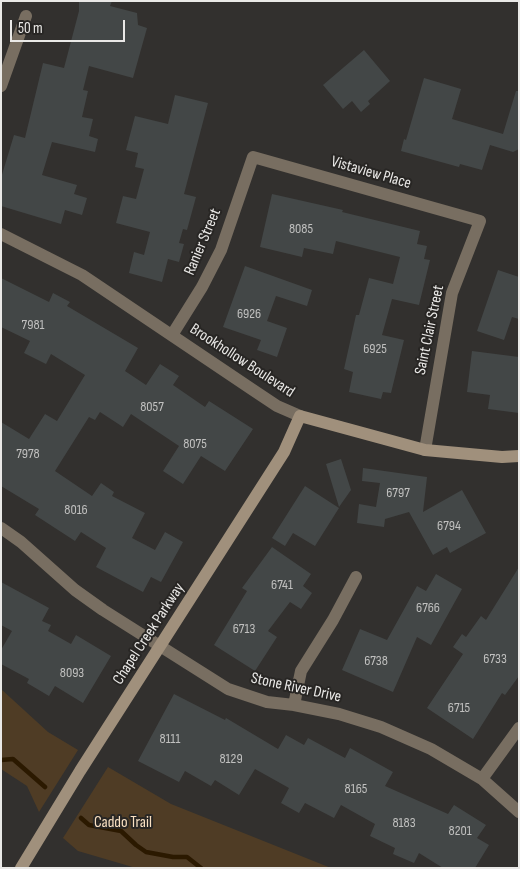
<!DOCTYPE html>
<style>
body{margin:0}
#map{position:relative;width:520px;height:869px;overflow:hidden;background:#32302e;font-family:"Sofia Sans Condensed",sans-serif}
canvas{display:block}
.frame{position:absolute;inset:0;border:2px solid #eae9e7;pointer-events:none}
.scale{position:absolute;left:10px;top:20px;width:115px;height:22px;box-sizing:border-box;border:2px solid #eae9e7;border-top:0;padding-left:6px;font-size:15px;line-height:18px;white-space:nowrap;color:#eae9e7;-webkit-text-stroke:4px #282624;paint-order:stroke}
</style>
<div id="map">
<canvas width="520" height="869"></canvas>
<div class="frame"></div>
<div class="scale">50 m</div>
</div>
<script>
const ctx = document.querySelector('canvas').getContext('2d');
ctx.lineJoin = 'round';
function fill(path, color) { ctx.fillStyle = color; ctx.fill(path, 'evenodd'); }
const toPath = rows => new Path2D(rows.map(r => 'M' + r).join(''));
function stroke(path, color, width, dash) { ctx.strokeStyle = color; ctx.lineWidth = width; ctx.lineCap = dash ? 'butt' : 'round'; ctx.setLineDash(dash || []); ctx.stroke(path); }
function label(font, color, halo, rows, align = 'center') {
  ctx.font = font + ' "Sofia Sans Condensed",sans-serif'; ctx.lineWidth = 4; ctx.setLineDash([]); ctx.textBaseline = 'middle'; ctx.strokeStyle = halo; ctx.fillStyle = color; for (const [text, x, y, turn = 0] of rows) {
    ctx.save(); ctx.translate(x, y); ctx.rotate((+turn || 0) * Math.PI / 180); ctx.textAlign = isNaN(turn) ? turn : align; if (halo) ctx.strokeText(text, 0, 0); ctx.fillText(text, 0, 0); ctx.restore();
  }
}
const green = toPath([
 [1,689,48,732,78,750,39,812,27,786,1,769],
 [108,767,171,804,331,868,136,868,78,851,63,838]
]);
const stream = toPath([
 [1,760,13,759,45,787],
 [81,818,89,825,121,831,136,845,146,852,173,857,187,857,201,868]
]);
const building = toPath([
 [79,1,112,1,110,6,137,13,138,25,147,28,133,78,89,66,83,90,88,91,82,117,93,119,89,136,98,139,95,152,52,142,42,175,77,185,74,194,87,198,82,215,65,210,61,224,1,206,1,178,14,135,25,138,43,63,64,68,79,11],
 [364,50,390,81,368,101,370,104,361,112,352,101,343,109,323,85],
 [424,78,461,89,452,119,503,134,516,91,519,91,519,149,513,152,490,145,482,170,460,164,459,167,401,151,404,139,406,140],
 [175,95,208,103,184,194,196,197,187,230,183,229,179,243,184,244,179,262,168,259,162,282,129,273,134,252,144,255,150,232,116,223,123,196,136,199,144,169,135,167,138,153,126,150,135,116,168,124],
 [272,194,343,210,342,212,420,231,417,244,427,246,424,259,430,260,419,305,392,299,382,335,404,340,391,393,383,392,381,399,349,392,353,372,344,369,356,315,359,315,369,278,393,284,400,257,336,241,333,254,304,248,302,257,260,247],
 [245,266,312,290,307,306,276,296,267,321,287,328,277,357,257,350,261,340,223,327],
 [498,270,519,277,519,319,512,317,504,340,477,331],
 [1,278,49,302,53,293,70,302,67,306,138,348,125,371,146,385,160,364,179,376,173,385,205,407,209,401,253,429,225,471,201,456,183,484,163,471,179,446,131,414,123,427,100,412,95,420,89,417,55,471,92,496,101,483,114,492,112,496,145,513,132,538,155,550,165,532,183,542,161,582,151,577,143,592,96,567,106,548,81,532,75,541,35,515,39,509,1,486,1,422,29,439,45,414,57,421,85,375,51,354,46,364,24,353,30,341,1,327],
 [472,351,519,357,519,413,488,409,490,395,467,392],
 [341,459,351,490,339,507,326,464],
 [363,468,427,477,423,512,462,490,486,533,450,553,447,547,433,555,409,512,385,519,384,527,357,523,359,504,376,507,380,483,362,481],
 [305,486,339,508,315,546,293,533,285,546,272,538],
 [272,547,311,574,303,586,312,593,301,609,290,602,268,631,277,637,255,671,214,645,247,591,242,588],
 [519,567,519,676,505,695,502,693,473,739,427,708,463,654,453,647,462,634,466,637,481,616,486,620],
 [436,574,462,589,431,645,417,637,393,692,342,670,360,629,387,640,417,586,426,591],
 [1,582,49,608,42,621,51,625,48,631,71,644,76,635,111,656,83,703,55,686,49,696,27,683,29,679,1,664,1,650,12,631,1,625],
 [174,694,225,720,226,718,278,749,286,735,304,745,308,738,345,758,350,748,393,772,385,786,448,814,454,805,486,825,477,838,489,845,475,868,443,868,419,853,414,863,393,854,395,848,370,836,375,824,341,805,334,818,305,803,299,813,281,803,289,788,255,769,239,795,215,780,211,786,185,771,179,782,138,761]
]);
const street = toPath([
 [1,86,26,16],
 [1,234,82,275,253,390,277,406,300,416],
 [172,335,202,287,221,250,253,157,480,221,452,293,425,450],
 [1,528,21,542,75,590,103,610,228,689,267,702,294,705,339,714,381,727,431,749,482,779,519,812],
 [294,705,301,671,333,620,356,577],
 [482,779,519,728]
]);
const secondary = toPath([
 [21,868,80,771,284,452,300,416,425,450,502,457,519,456]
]);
const numberNames = [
 ["8085",301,229],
 ["6926",249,314],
 ["7981",33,325],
 ["6925",375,349],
 ["8057",152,407],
 ["8075",195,444],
 ["7978",28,454],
 ["6797",398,493],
 ["8016",76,510],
 ["6794",449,526],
 ["6741",282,585],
 ["6766",428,608],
 ["6713",244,629],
 ["6733",495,659],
 ["6738",376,661],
 ["8093",72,673],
 ["6715",459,708],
 ["8111",170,739],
 ["8129",231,759],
 ["8165",356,789],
 ["8183",404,823],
 ["8201",460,831]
];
const streetNames = [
 ["Vistaview Place",371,173,16],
 ["Ranier Street",203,242,-67],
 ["Saint Clair Street",430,330,-78],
 ["Brookhollow Boulevard",242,361,33],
 ["Chapel Creek Parkway",149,634,-57],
 ["Stone River Drive",296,688,12]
];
const parkNames = [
 ["Caddo Trail",123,823]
];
fill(green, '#4f3c25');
stroke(stream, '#2b1900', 4.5);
fill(building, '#434747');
stroke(street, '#786e61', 12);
stroke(secondary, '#a0907c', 12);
label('14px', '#c0c0bf', null, numberNames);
label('16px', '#eae9e7', '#282624', streetNames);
label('16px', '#f9e0c2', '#282624', parkNames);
</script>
